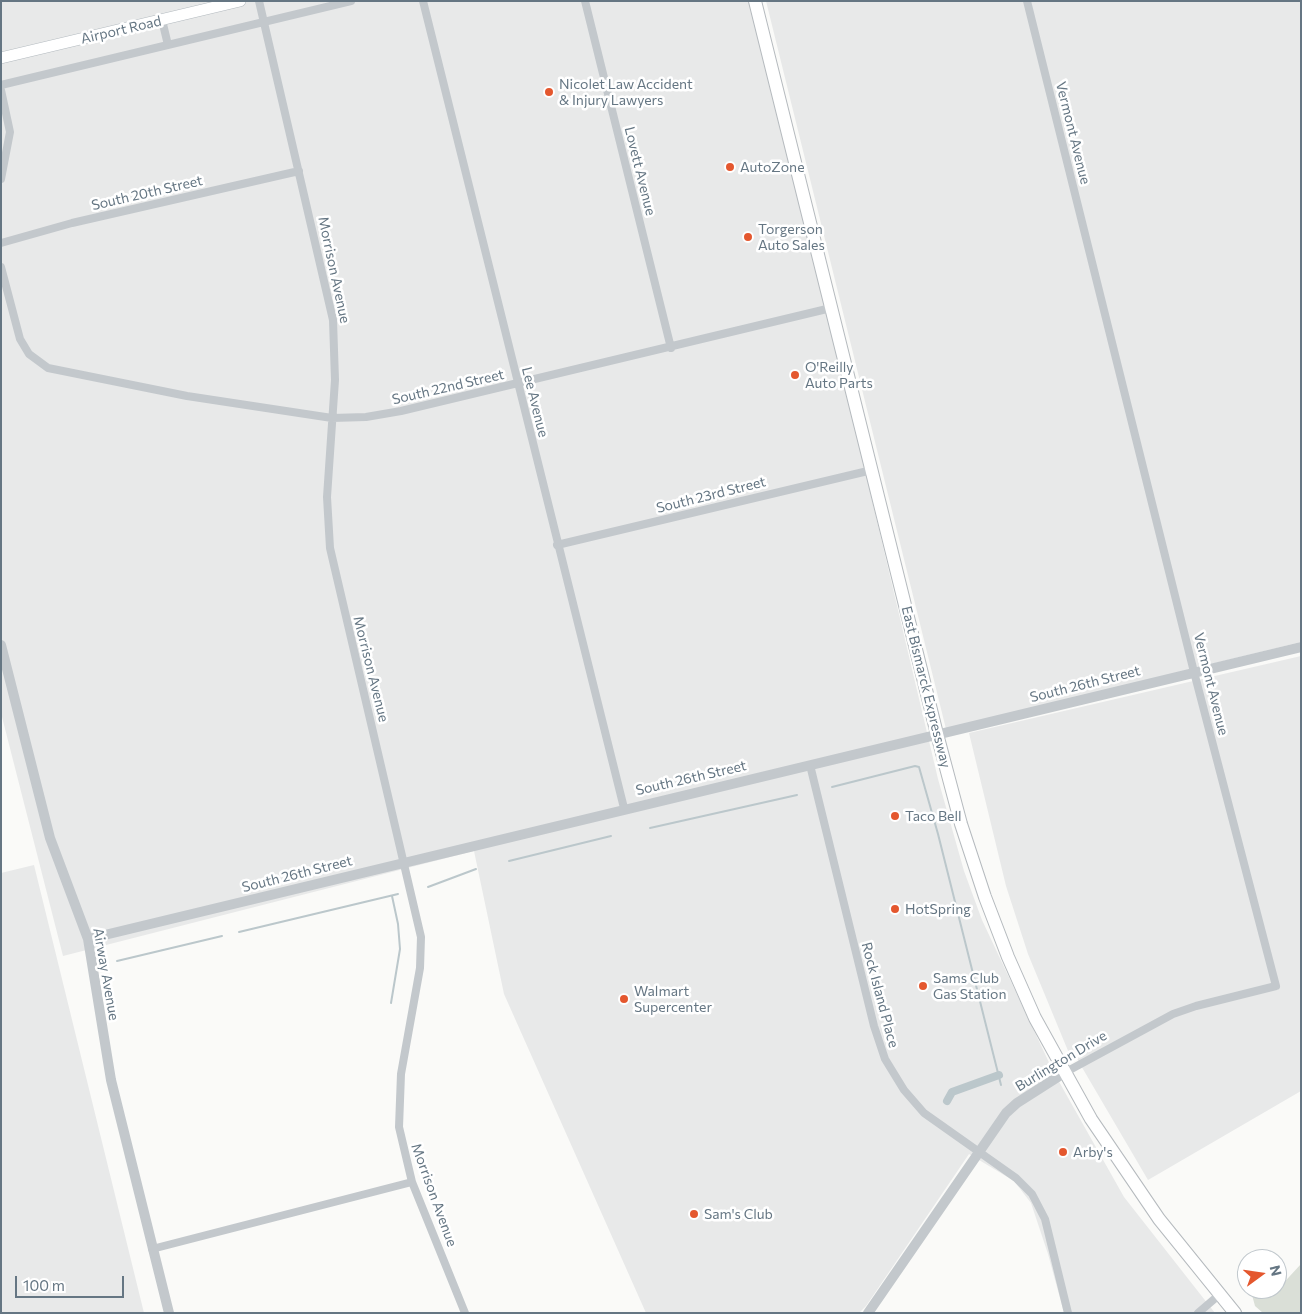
<!DOCTYPE html>
<style>
body{margin:0}
#map{position:relative;width:1302px;height:1314px;overflow:hidden;background:#fafaf8;font-family:Commissioner,sans-serif}
canvas{display:block}
.frame{position:absolute;inset:0;border:2px solid #657683;pointer-events:none}
.north{position:absolute;left:1237px;top:1249px;width:50px;height:50px;box-sizing:border-box;background:#fff;border:1px solid #c1c8cd;border-radius:50%;rotate:76deg;font-size:14px;font-weight:700;line-height:20px;text-align:center;color:#657683}
.north::after{content:'';display:block;margin:auto;width:18px;height:22px;background:#e4572e;clip-path:polygon(50% 0,100% 100%,50% 72%,0 100%)}
.scale{position:absolute;left:15px;top:1276px;width:109px;height:22px;box-sizing:border-box;border:2px solid #657683;border-top:0;padding-left:6px;font-size:15px;line-height:18px;white-space:nowrap;color:#657683;-webkit-text-stroke:4px #fff;paint-order:stroke}
</style>
<div id="map">
<canvas width="1302" height="1314"></canvas>
<div class="frame"></div>
<div class="north">N</div>
<div class="scale">100 m</div>
</div>
<script>
const ctx = document.querySelector('canvas').getContext('2d');
ctx.lineJoin = 'round';
function fill(path, color) { ctx.fillStyle = color; ctx.fill(path, 'evenodd'); }
const toPath = rows => new Path2D(rows.map(r => 'M' + r).join(''));
function stroke(path, color, width, dash) { ctx.strokeStyle = color; ctx.lineWidth = width; ctx.lineCap = dash ? 'butt' : 'round'; ctx.setLineDash(dash || []); ctx.stroke(path); }
function label(font, color, halo, rows, align = 'center') {
  ctx.font = font + ' Commissioner,sans-serif'; ctx.lineWidth = 5; ctx.setLineDash([]); ctx.textBaseline = 'middle'; ctx.strokeStyle = halo; ctx.fillStyle = color; for (const [text, x, y, turn = 0] of rows) {
    ctx.save(); ctx.translate(x, y); ctx.rotate((+turn || 0) * Math.PI / 180); ctx.textAlign = isNaN(turn) ? turn : align; if (halo) ctx.strokeText(text, 0, 0); ctx.fillText(text, 0, 0); ctx.restore();
  }
}
const built = toPath([
 [1,1,750,1,846,390,938,779,964,871,982,920,1053,1071,1124,1197,1215,1313,1064,1313,1048,1254,1031,1203,1014,1181,969,1154,866,1306,859,1313,646,1313,504,994,474,851,63,956,1,713],
 [766,1,1301,1,1301,642,946,729],
 [1301,656,1301,1091,1148,1180,1073,1052,1071,1058,1028,954,1006,886,969,733],
 [34,865,144,1313,1,1313,1,873]
]);
const green = toPath([
 [1301,1264,1301,1313,1263,1313,1255,1306,1252,1295,1277,1290]
]);
const stream = toPath([
 [832,787,915,766,919,767,938,834,1001,1085],
 [650,828,797,795],
 [509,861,611,836],
 [428,887,476,869],
 [239,932,398,894],
 [117,961,222,936],
 [391,1003,400,949,398,924,392,896]
]);
const canal = toPath([
 [947,1101,952,1092,999,1075]
]);
const minor = toPath([
 [259,1,333,320,335,380,327,497,330,548,421,937,420,968,401,1074,399,1127,412,1182,465,1313],
 [423,1,624,808],
 [585,1,671,348],
 [1027,1,1194,672,1276,986,1196,1006,1173,1014,1064,1073],
 [162,20,168,45],
 [1,85,351,1],
 [1,90,10,132,1,179],
 [1,243,72,223,299,171],
 [1,267,20,339,29,354,48,368,187,396,332,418,366,417,401,411,831,308],
 [557,545,872,470],
 [810,765,874,1026,885,1059,904,1090,924,1113,1016,1178,1032,1194,1045,1219,1068,1313],
 [152,1249,412,1182],
 [1198,1313,1219,1295]
]);
const tertiary = toPath([
 [1,645,50,838,88,939,111,1080,169,1313],
 [88,939,1301,647],
 [868,1313,1006,1113,1017,1103,1064,1073]
]);
const secondary = toPath([
 [1,58,240,1]
]);
const primary = toPath([
 [755,1,937,734,961,824,985,897,1008,957,1035,1018,1091,1119,1159,1219,1235,1313]
]);
const markers = [
 [549,92,5,"#e4572e"],
 [730,167,5,"#e4572e"],
 [748,237,5,"#e4572e"],
 [795,375,5,"#e4572e"],
 [895,816,5,"#e4572e"],
 [895,909,5,"#e4572e"],
 [923,986,5,"#e4572e"],
 [624,999,5,"#e4572e"],
 [1063,1152,5,"#e4572e"],
 [694,1214,5,"#e4572e"]
];
const streetNames = [
 ["Airport Road",121,30,-13],
 ["Vermont Avenue",1073,133,76],
 ["Lovett Avenue",640,171,76],
 ["South 20th Street",147,193,-13],
 ["Morrison Avenue",334,270,78],
 ["South 22nd Street",448,387,-13],
 ["Lee Avenue",535,402,76],
 ["South 23rd Street",711,495,-14],
 ["Morrison Avenue",371,669,76],
 ["South 26th Street",1085,684,-14],
 ["Vermont Avenue",1211,684,76],
 ["East Bismarck Expressway",926,687,76],
 ["South 26th Street",691,778,-13],
 ["South 26th Street",297,874,-14],
 ["Airway Avenue",106,974,80],
 ["Rock Island Place",880,995,75],
 ["Burlington Drive",1061,1061,-31],
 ["Morrison Avenue",434,1195,70]
];
const poiNames = [
 ["Nicolet Law Accident",559,84],
 ["& Injury Lawyers",559,100],
 ["AutoZone",740,167],
 ["Torgerson",758,229],
 ["Auto Sales",758,245],
 ["O'Reilly",805,367],
 ["Auto Parts",805,383],
 ["Taco Bell",905,816],
 ["HotSpring",905,909],
 ["Sams Club",933,978],
 ["Gas Station",933,994],
 ["Walmart",634,991],
 ["Supercenter",634,1007],
 ["Arby's",1073,1152],
 ["Sam's Club",704,1214]
];
fill(built, '#e8e9e9');
fill(green, '#dadfd7');
stroke(stream, '#bbc7cb', 2);
stroke(canal, '#bbc7cb', 8);
stroke(secondary, '#b3babf', 12);
stroke(primary, '#b5babe', 14);
stroke(minor, '#c3c8cc', 8);
stroke(tertiary, '#c3c8cc', 10);
stroke(secondary, '#fff', 11);
stroke(primary, '#fff', 12);
for (const [x, y, r, color] of markers) { const dot = new Path2D(); dot.arc(x, y, r, 0, 2 * Math.PI); ctx.fillStyle = color; ctx.fill(dot); stroke(dot, '#fff', 2); }
label('14px', '#657683', '#fff', streetNames);
label('14px', '#657683', '#fff', poiNames, 'left');
</script>
